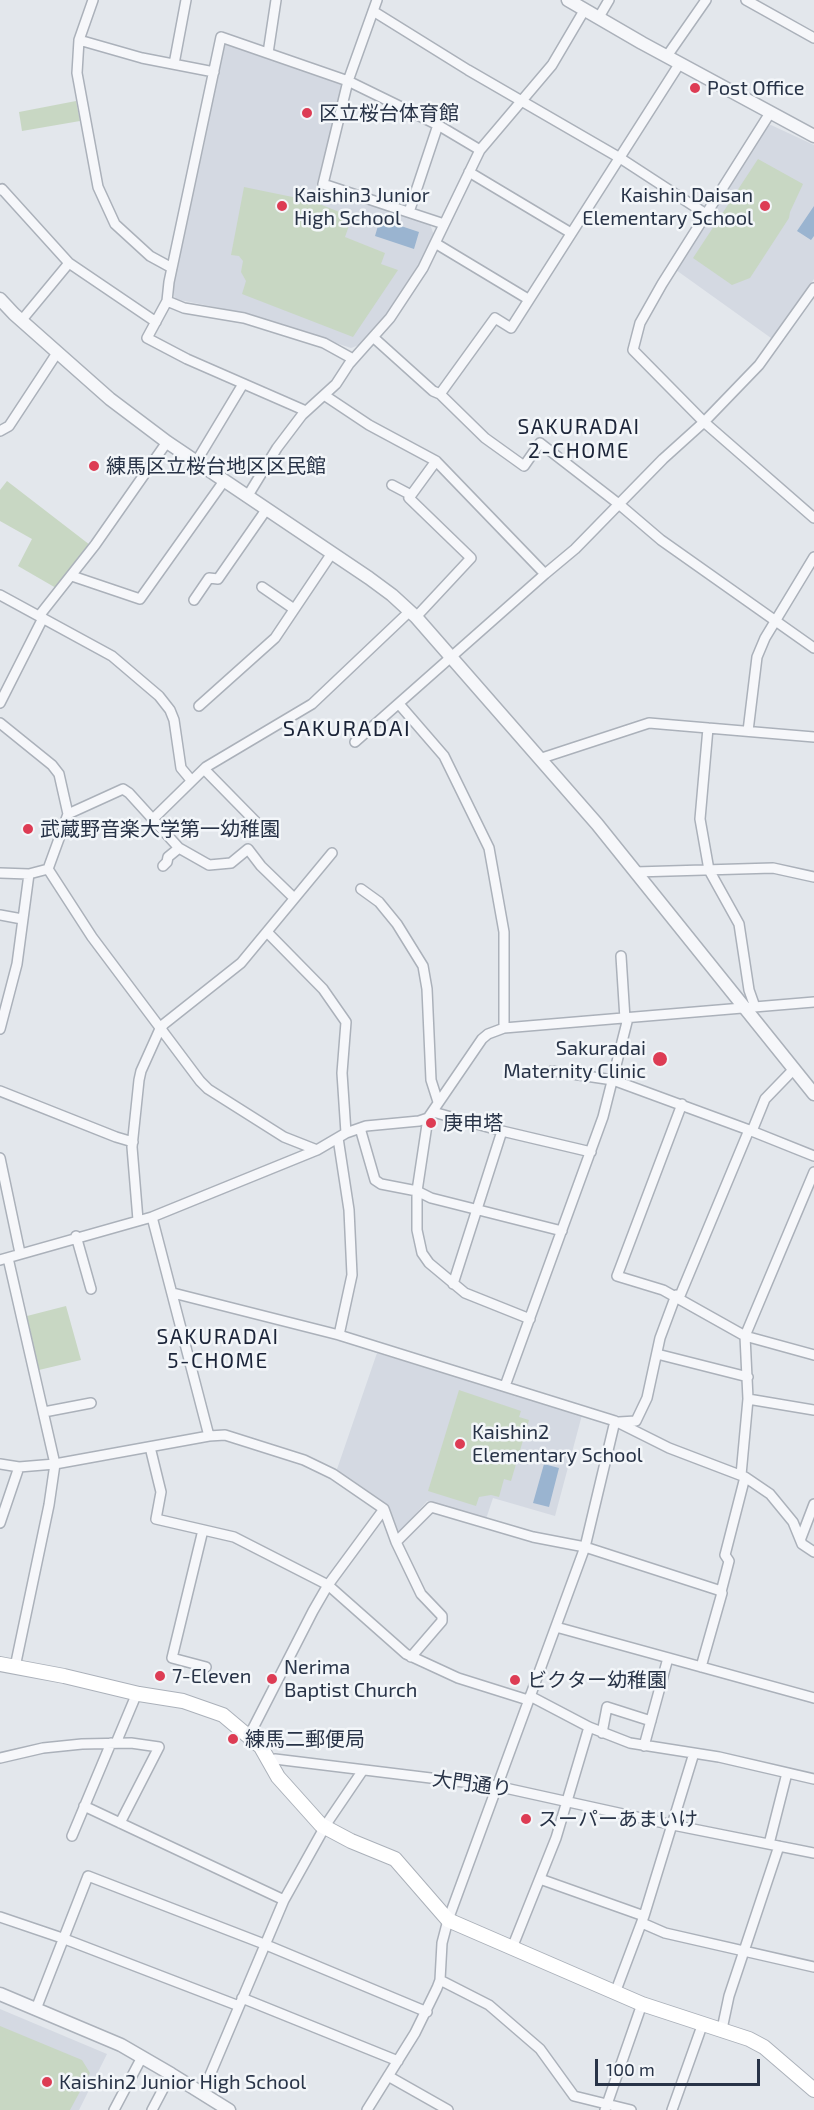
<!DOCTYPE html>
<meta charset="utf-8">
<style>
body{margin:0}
#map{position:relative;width:814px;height:2110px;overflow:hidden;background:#e3e7ec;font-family:"Exo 2",sans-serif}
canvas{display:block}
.scale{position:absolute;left:595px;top:2059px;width:165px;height:27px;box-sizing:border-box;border:3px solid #283347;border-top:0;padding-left:8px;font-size:18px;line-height:21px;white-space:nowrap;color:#283347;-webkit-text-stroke:4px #f3f6f9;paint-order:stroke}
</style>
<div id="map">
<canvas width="814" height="2110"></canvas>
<div class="scale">100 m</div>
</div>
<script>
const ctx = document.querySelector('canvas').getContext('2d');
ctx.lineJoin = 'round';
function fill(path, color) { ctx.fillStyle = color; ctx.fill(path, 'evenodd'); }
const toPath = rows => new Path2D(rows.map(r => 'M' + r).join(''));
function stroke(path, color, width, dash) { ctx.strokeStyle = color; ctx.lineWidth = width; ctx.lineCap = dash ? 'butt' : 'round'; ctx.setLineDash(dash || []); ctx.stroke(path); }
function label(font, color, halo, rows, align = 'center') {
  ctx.font = font + ' "Exo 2","Noto Sans JP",sans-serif'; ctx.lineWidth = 5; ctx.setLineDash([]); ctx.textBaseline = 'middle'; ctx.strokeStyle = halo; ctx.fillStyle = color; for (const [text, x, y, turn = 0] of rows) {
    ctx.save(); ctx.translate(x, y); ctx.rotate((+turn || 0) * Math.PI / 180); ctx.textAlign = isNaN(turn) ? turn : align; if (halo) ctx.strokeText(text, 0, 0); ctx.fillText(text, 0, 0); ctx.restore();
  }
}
const built = toPath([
 [228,42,338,80,342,86,316,188,430,224,435,238,421,264,386,315,359,345,351,348,244,313,175,299,172,286,204,145,223,46],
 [771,125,814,145,814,279,775,337,771,338,676,270,766,126],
 [377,1353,582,1415,555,1516,493,1498,486,1519,427,1501,400,1532,394,1531,385,1506,336,1472],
 [0,2009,107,2054,79,2110,0,2110]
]);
const green = toPath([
 [76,101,80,121,22,131,19,112],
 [758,159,803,184,790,212,789,218,750,278,732,285,693,258],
 [244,187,312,201,352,217,345,237,385,253,381,264,398,270,353,337,242,294,246,281,241,272,243,261,239,256,231,255],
 [7,481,90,545,56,588,18,566,32,539,0,521,0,490],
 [66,1306,81,1360,39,1370,27,1316],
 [459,1390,521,1411,519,1417,529,1420,511,1481,504,1479,499,1497,491,1495,479,1497,476,1506,428,1491],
 [0,2026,82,2060,90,2073,70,2110,0,2110]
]);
const water = toPath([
 [814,206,814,236,811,240,797,231],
 [380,219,419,232,414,249,375,236],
 [544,1464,559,1468,549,1507,533,1503]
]);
const minor = toPath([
 [93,0,79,40,77,73,98,187,115,224,150,256,172,268],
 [377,0,348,81,323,184,444,224],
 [746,0,814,38],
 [373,11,468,70,620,158,706,214],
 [599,17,609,0],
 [79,40,142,58,214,72],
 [268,53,276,0],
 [667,56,706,0],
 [174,64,186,0],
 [770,113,662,284,640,323,633,350,704,422,814,518],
 [469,172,571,233],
 [0,190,2,189,69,263,156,322],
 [409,212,438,125],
 [435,243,528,299],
 [167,301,147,338,187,359,306,411],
 [21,321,69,263],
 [373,337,433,391,440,394,485,438,524,466,540,443,620,505,661,540,814,648],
 [353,359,324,343,244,318,184,308,167,301,169,282,221,37,348,81,438,125,480,150],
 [440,394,495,318,511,328,680,63],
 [324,395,369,425,436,461,545,574],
 [0,431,9,426,57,353],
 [196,462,243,384],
 [392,485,411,495],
 [247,497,277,448,302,415,336,384,349,364,390,318,423,268,480,150,552,65,585,9],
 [72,576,140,599,224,481],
 [262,587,294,609],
 [0,595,112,656,159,696,170,710,174,720,181,768,191,780],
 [194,600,209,578,218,579,266,510],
 [39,616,95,545,167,442],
 [416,617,471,558,409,498,436,461],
 [0,703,43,618],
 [399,704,444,756,489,848,504,932,504,1028],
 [199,706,275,638,332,553],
 [0,723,52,765,59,774,68,814,48,869,92,937,200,1081,208,1089,284,1137,317,1150],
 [708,728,700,819,709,870,739,924,749,990,755,1007],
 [748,731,757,657,765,638,814,557],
 [355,742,545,574,575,549,663,459,704,422,759,365,814,288],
 [542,758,649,723,814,737],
 [204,769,256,822],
 [68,814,123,789,129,793,179,848,209,865,231,863,248,849,261,866,294,898],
 [153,819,206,767,312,704,410,611],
 [163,866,167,862,168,857,179,848],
 [635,872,773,868,814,877],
 [0,873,29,874,48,869],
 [361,889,379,902,397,924,423,966,427,989,431,1080,438,1102],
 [0,915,22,919],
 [267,932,323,989,346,1022,342,1073,346,1133],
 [621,956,625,1019],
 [0,1029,17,964,29,874],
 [552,1071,613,1080,749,1130,814,1156],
 [0,1091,116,1137,133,1142],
 [682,1104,617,1276,663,1290,745,1336,814,1355],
 [433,1112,502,1131,591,1152],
 [428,1118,417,1191,417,1230,422,1253,429,1263,465,1293,530,1319],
 [360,1128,375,1180,381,1184,417,1191,431,1198,562,1231],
 [752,1131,765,1099,794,1069],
 [338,1138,349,1210,352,1275,339,1335],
 [0,1158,20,1253],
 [152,1217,209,1436],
 [138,1220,132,1147,139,1080,141,1071,159,1031,164,1024,241,963,332,853],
 [76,1236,91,1289],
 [8,1258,55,1464,49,1505,15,1667],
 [0,1260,152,1217,317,1150,346,1133,366,1126,419,1121,428,1118,482,1039,488,1034,504,1028,814,1002],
 [453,1284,502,1131],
 [173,1293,339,1335,615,1421,669,1448,745,1477,770,1494,793,1522,802,1544,814,1552],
 [679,1298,749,1130],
 [657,1354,748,1377],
 [505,1386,603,1117,628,1018],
 [748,1399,814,1410],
 [44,1412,91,1403],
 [619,1422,636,1421,647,1398,660,1338,676,1295],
 [150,1447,161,1492,156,1519,234,1537,328,1585,406,1654,458,1678,528,1700],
 [0,1464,19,1467,55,1464,209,1436,225,1435,304,1460,333,1474,384,1509,396,1542,421,1594,442,1616,442,1621,411,1657],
 [741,1475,748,1399,745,1336,814,1172],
 [0,1523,19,1467],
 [203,1530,172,1658,206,1667],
 [801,1538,814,1504],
 [396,1542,431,1507,533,1537,585,1547,718,1590,722,1593,701,1667],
 [721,1592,729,1561,725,1555,745,1477],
 [556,1627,814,1698],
 [530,1696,589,1727,630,1743,719,1757,814,1779],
 [602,1733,607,1707,651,1721],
 [249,1736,313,1611,328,1585,384,1509],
 [116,1743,137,1693],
 [644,1746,668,1658],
 [0,1758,43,1748,82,1744,131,1743,159,1747,120,1823],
 [269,1761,275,1759,496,1786,673,1825,814,1853],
 [84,1806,284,1900],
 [72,1836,111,1743],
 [769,1844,787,1773],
 [540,1879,644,1916],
 [0,1917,62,1938,239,2006],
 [642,1923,665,1933,814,1967],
 [512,1948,556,1838,589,1727],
 [440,1980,489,2005,540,2049,574,2096,631,2110],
 [615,1993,644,1916,694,1753],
 [242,1998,398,2061],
 [36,2009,88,1876,264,1944,427,2012],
 [722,2029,729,1996,779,1846],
 [388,2076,448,2110],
 [202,2094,284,1900,327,1823,363,1770],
 [114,2110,142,2057],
 [152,2110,171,2074],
 [367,2110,415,2033,437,1988,440,1980,442,1943,448,1920,585,1547,615,1421],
 [605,2110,642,2004],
 [672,2110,703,2023]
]);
const tertiary = toPath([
 [568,0,642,43,814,136],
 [0,299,14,314,110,399,167,442,369,578,392,595,416,617,597,824,814,1094],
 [0,1994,121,2045,171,2074,229,2110]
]);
const secondary = toPath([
 [0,1664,64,1676,139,1694,183,1701,223,1715,261,1747,278,1777,321,1825,351,1841,395,1859,448,1920,642,2004,749,2039,764,2047,814,2090]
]);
const markers = [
 [695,88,6,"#dd3c54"],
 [307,113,6,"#dd3c54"],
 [282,206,6,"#dd3c54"],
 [765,206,6,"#dd3c54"],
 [94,466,6,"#dd3c54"],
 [28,829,6,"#dd3c54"],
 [660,1059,8,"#dd3c54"],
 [431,1123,6,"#dd3c54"],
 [460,1444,6,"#dd3c54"],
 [160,1676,6,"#dd3c54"],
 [272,1679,6,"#dd3c54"],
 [515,1680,6,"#dd3c54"],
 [233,1739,6,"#dd3c54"],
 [526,1819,6,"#dd3c54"],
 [47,2082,6,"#dd3c54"]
];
const poiNames = [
 ["Post Office",707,88],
 ["区立桜台体育館",319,113],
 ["Kaishin3 Junior",294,195],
 ["High School",294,218],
 ["Kaishin Daisan",753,195,"right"],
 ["Elementary School",753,218,"right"],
 ["練馬区立桜台地区区民館",106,466],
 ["武蔵野音楽大学第一幼稚園",40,829],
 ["Sakuradai",646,1048,"right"],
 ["Maternity Clinic",646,1071,"right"],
 ["庚申塔",443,1123],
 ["Kaishin2",472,1432],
 ["Elementary School",472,1455],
 ["Nerima",284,1667],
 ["Baptist Church",284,1690],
 ["7-Eleven",172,1676],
 ["ビクター幼稚園",527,1680],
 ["練馬二郵便局",245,1739],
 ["スーパーあまいけ",538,1819],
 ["Kaishin2 Junior High School",59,2082]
];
const streetNames = [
 ["大門通り",472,1784,8]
];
const neighbourhoodNames = [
 ["SAKURADAI",579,427],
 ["2-CHOME",579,451],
 ["SAKURADAI",218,1337],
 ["5-CHOME",218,1361]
];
const quarterNames = [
 ["SAKURADAI",347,729]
];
fill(built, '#d4d9e2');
fill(green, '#c8d7c3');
fill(water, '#9ab4d0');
stroke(minor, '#abb1ba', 12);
stroke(tertiary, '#abb1ba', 15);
stroke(secondary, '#abb1ba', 16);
stroke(minor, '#f6f7fa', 9);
stroke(tertiary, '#f6f7fa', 12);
stroke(secondary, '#fff', 14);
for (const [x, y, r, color] of markers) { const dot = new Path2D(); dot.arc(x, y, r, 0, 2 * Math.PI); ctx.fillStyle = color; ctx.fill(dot); stroke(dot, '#f3f6f9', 2); }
label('20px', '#283347', '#f3f6f9', poiNames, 'left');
label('20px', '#283347', '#f3f6f9', streetNames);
ctx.letterSpacing = '1.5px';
label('21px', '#1b2438', '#f3f6f9', neighbourhoodNames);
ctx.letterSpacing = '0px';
ctx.letterSpacing = '1.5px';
label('22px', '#1b2438', '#f3f6f9', quarterNames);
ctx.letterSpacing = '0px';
</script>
